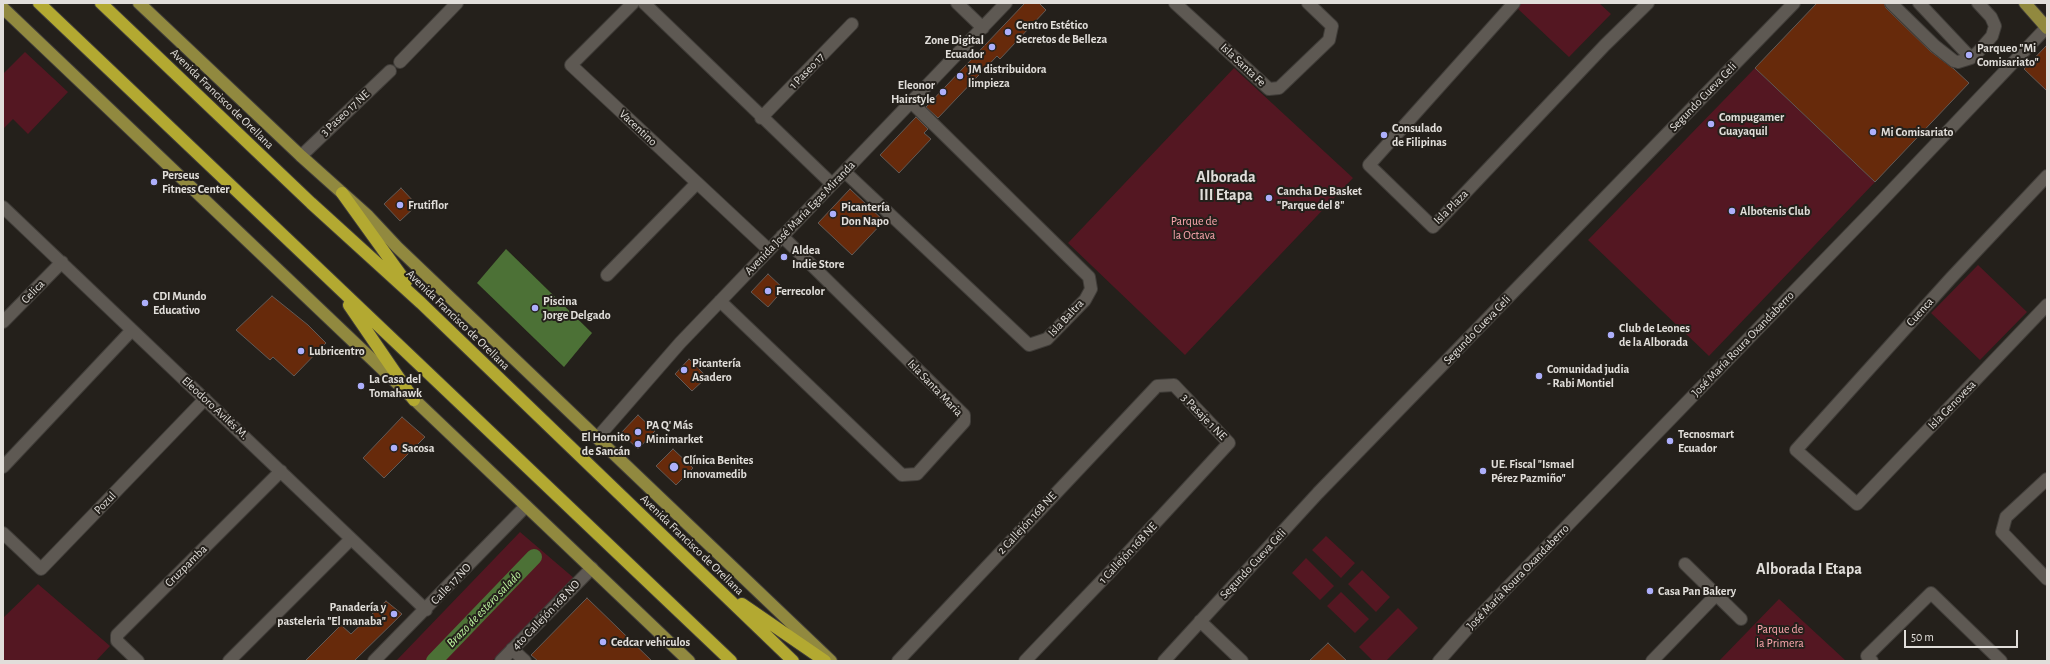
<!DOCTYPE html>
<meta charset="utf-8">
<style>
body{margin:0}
#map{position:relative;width:2050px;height:664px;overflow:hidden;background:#24201b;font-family:"Alegreya Sans",sans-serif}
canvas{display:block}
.frame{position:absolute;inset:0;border:4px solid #e1deda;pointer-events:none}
.scale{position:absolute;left:1904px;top:630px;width:114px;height:18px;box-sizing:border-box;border:2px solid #e1deda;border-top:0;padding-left:5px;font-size:12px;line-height:14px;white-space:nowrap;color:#e1deda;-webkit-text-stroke:3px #24201b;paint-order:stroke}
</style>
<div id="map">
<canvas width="2050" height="664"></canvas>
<div class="frame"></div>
<div class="scale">50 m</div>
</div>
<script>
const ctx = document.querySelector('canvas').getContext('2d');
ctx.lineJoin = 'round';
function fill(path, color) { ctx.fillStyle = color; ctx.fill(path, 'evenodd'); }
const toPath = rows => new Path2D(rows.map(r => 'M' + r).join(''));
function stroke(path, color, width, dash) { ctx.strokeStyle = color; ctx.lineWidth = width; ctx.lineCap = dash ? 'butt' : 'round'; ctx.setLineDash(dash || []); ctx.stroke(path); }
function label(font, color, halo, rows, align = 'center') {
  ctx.font = font + ' "Alegreya Sans",sans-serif'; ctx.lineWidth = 4; ctx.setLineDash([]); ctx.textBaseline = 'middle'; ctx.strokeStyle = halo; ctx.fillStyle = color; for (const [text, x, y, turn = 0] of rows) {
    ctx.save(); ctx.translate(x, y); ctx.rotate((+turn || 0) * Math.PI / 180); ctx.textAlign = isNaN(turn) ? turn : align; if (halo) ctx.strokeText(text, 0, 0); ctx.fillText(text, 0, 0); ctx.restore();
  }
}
const green = toPath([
 [1522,3,1599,3,1611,14,1569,57,1517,8],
 [25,52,68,92,28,134,13,119,3,129,3,74],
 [1234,68,1353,178,1185,355,1068,243],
 [1755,68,1875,182,1709,356,1588,240],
 [1978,265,2027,312,1980,360,1931,313],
 [520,532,575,579,492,661,396,661],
 [1326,536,1355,563,1341,578,1312,550],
 [1306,558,1334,586,1320,600,1292,573],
 [1362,570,1390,597,1376,612,1348,584],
 [38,584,110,646,96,661,3,661,3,618],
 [1341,592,1369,619,1355,633,1327,606],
 [1779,599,1845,660,1846,661,1719,661],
 [1398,608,1418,628,1386,661,1373,661,1359,647]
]);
const water = toPath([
 [506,249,592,333,564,367,477,283]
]);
const canal = toPath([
 [434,661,534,557]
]);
const building = toPath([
 [1025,3,1039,3,1046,10,1000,59,997,56,938,118,926,107,1025,3],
 [1817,3,1884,3,1886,8,1930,51,1954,69,1969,83,1875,182,1755,68,1817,3],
 [2047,45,2047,91,2024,69,2047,45],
 [916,117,928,129,924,133,931,139,899,173,880,155,916,117],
 [401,188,417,205,400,221,384,204,401,188],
 [850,189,884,221,852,255,818,223,850,189],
 [768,274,784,289,768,307,751,292,768,274],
 [272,296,308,325,326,343,294,376,273,357,270,360,236,330,272,296],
 [689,359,707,377,692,391,675,374,689,359],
 [638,415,655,431,638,449,621,433,638,415],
 [402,417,425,437,384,478,363,458,402,417],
 [673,449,693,468,676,485,656,466,673,449],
 [587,598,652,661,538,661,531,655,587,598],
 [386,601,402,614,354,661,305,661,341,625,351,634,386,601],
 [1328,643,1347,661,1309,661,1328,643]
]);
const minor = toPath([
 [633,3,571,65,769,250],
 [644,3,832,184],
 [957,3,983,28],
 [1175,3,1269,89,1279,88,1329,40,1332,26,1308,3],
 [1514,3,1369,165,1433,227,1605,45,1648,3],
 [1891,3,1935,46,1954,61,1958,62,1971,58,1978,52,1992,36,1995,26,1991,17,1978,3],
 [1919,3,1971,58],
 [400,62,457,3],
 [761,118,852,24],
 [301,156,390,71],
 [845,172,1029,345,1047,339,1085,300,1091,289,1089,277,911,102],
 [2047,176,1951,278,1796,450,1857,504,2047,305],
 [3,207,426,610],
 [607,275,696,184],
 [720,301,902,475,917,474,964,422,964,415,782,236],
 [3,322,62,262],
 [598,437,680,343,1006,3],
 [3,467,132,330],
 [2047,479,2006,517,2002,532,2047,579],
 [3,533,41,569,205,399],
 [1685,564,1741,619],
 [1200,621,1242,661],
 [512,649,525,661],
 [138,661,117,641,117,635,281,471],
 [229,661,351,539],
 [374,661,526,506],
 [501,661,592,568],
 [898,661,1157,386,1174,385,1229,443,1111,571,1025,661],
 [1164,661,1318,493,1794,3],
 [1439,661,1468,628,1873,210,2047,27],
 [1652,661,1715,596],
 [1872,661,1867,656,1931,593,2001,661]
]);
const major = toPath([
 [139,3,301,156,368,216,397,247,831,661],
 [2025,3,2047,28],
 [3,8,689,661]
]);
const highway = toPath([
 [39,3,731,661],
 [101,3,311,203,421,303,793,661],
 [342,193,406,282],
 [349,305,414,400],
 [742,604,825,661]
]);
const markers = [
 [1008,32,4,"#adaffb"],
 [992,47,4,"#adaffb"],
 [1969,55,4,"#adaffb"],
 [960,76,4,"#adaffb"],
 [943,92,4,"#adaffb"],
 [1711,124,4,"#adaffb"],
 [1873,132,4,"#adaffb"],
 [1384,135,4,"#adaffb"],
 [154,182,4,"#adaffb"],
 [1269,198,4,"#adaffb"],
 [400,205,4,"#adaffb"],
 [1732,211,4,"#adaffb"],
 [833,214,4,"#adaffb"],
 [784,257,4,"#adaffb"],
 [768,291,4,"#adaffb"],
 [145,303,4,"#adaffb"],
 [535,308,4,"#adaffb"],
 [1611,335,4,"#adaffb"],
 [301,351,4,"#adaffb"],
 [684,370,4,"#adaffb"],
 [1539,376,4,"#adaffb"],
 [361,386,4,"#adaffb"],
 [638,432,4,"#adaffb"],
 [1670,441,4,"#adaffb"],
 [638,444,4,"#adaffb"],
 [394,448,4,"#adaffb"],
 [674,467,5,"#adaffb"],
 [1483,471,4,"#adaffb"],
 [1650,591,4,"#adaffb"],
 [394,614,4,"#adaffb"],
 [603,642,4,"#adaffb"]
];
const poiNames = [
 ["Centro Estético",1016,25],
 ["Secretos de Belleza",1016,39],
 ["Zone Digital",984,40,"right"],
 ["Ecuador",984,54,"right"],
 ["Parqueo \"Mi",1977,48],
 ["Comisariato\"",1977,62],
 ["JM distribuidora",968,69],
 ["limpieza",968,83],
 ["Eleonor",935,85,"right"],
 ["Hairstyle",935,99,"right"],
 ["Compugamer",1719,117],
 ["Guayaquil",1719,131],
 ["Consulado",1392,128],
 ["de Filipinas",1392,142],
 ["Mi Comisariato",1881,132],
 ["Perseus",162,175],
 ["Fitness Center",162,189],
 ["Cancha De Basket",1277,191],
 ["\"Parque del 8\"",1277,205],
 ["Frutiflor",408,205],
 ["Picantería",841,207],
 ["Don Napo",841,221],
 ["Albotenis Club",1740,211],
 ["Aldea",792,250],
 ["Indie Store",792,264],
 ["Ferrecolor",776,291],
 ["CDI Mundo",153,296],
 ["Educativo",153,310],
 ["Piscina",543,301],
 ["Jorge Delgado",543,315],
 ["Club de Leones",1619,328],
 ["de la Alborada",1619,342],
 ["Lubricentro",309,351],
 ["Picantería",692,363],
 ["Asadero",692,377],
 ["Comunidad judia",1547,369],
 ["- Rabi Montiel",1547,383],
 ["La Casa del",369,379],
 ["Tomahawk",369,393],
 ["PA Q' Más",646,425],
 ["Minimarket",646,439],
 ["Tecnosmart",1678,434],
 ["Ecuador",1678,448],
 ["El Hornito",630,437,"right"],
 ["de Sancán",630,451,"right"],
 ["Sacosa",402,448],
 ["Clínica Benites",683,460],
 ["Innovamedib",683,474],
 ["UE. Fiscal \"Ismael",1491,464],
 ["Pérez Pazmiño\"",1491,478],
 ["Casa Pan Bakery",1658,591],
 ["Panadería y",386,607,"right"],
 ["pasteleria \"El manaba\"",386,621,"right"],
 ["Cedcar vehiculos",611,642]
];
const streetNames = [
 ["Isla Santa Fe",1243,65,43],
 ["1 Paseo 17",807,71,-46],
 ["Segundo Cueva Celi",1703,97,-46],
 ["Avenida Francisco de Orellana",222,99,44],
 ["3 Paseo 17 NE",345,113,-43],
 ["Vacentino",638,128,43],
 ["Isla Plaza",1451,207,-45],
 ["Avenida José María Egas Miranda",800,218,-46],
 ["Celica",33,292,-46],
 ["Cuenca",1920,312,-48],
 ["Isla Baltra",1066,318,-47],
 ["Avenida Francisco de Orellana",458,320,44],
 ["Segundo Cueva Celi",1477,330,-46],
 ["José María Roura Oxandaberro",1743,344,-46],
 ["Isla Santa Maria",935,388,46],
 ["Isla Genovesa",1952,405,-46],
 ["Eleodoro Avilés M.",215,408,43],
 ["3 Pasaje 1 NE",1204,417,46],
 ["Pozul",105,503,-46],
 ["2 Callejón 16B NE",1027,523,-47],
 ["Avenida Francisco de Orellana",692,545,44],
 ["1 Callejón 16B NE",1128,553,-47],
 ["Segundo Cueva Celi",1253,564,-47],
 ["Cruzpamba",186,566,-45],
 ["José María Roura Oxandaberro",1518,577,-46],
 ["Calle 17 NO",451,584,-46],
 ["4to Callejón 16B NO",546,615,-46]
];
const parkNames = [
 ["Parque de",1194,221],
 ["la Octava",1194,235],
 ["Parque de",1780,629],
 ["la Primera",1780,643]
];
const waterNames = [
 ["Brazo de estero salado",484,609,-46]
];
const districtNames = [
 ["Alborada",1226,177],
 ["III Etapa",1226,195],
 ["Alborada I Etapa",1809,569]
];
fill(green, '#541722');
fill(water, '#4c7136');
stroke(canal, '#4c7136', 16);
fill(building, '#672a0b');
stroke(building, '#625a56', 1);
stroke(minor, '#403d39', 14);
stroke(major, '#403d39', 14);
stroke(highway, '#403d39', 14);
stroke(minor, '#5e5953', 12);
stroke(major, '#91893f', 12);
stroke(highway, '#b3a931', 12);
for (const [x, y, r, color] of markers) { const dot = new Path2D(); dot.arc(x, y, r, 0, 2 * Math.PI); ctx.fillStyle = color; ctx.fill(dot); stroke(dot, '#24201b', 1.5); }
label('bold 12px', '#e1deda', '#24201b', poiNames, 'left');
label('12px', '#e1deda', '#24201b', streetNames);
label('12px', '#fca7ae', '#24201b', parkNames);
label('italic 13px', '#bef69f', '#24201b', waterNames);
label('bold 16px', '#e1deda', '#24201b', districtNames);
</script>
